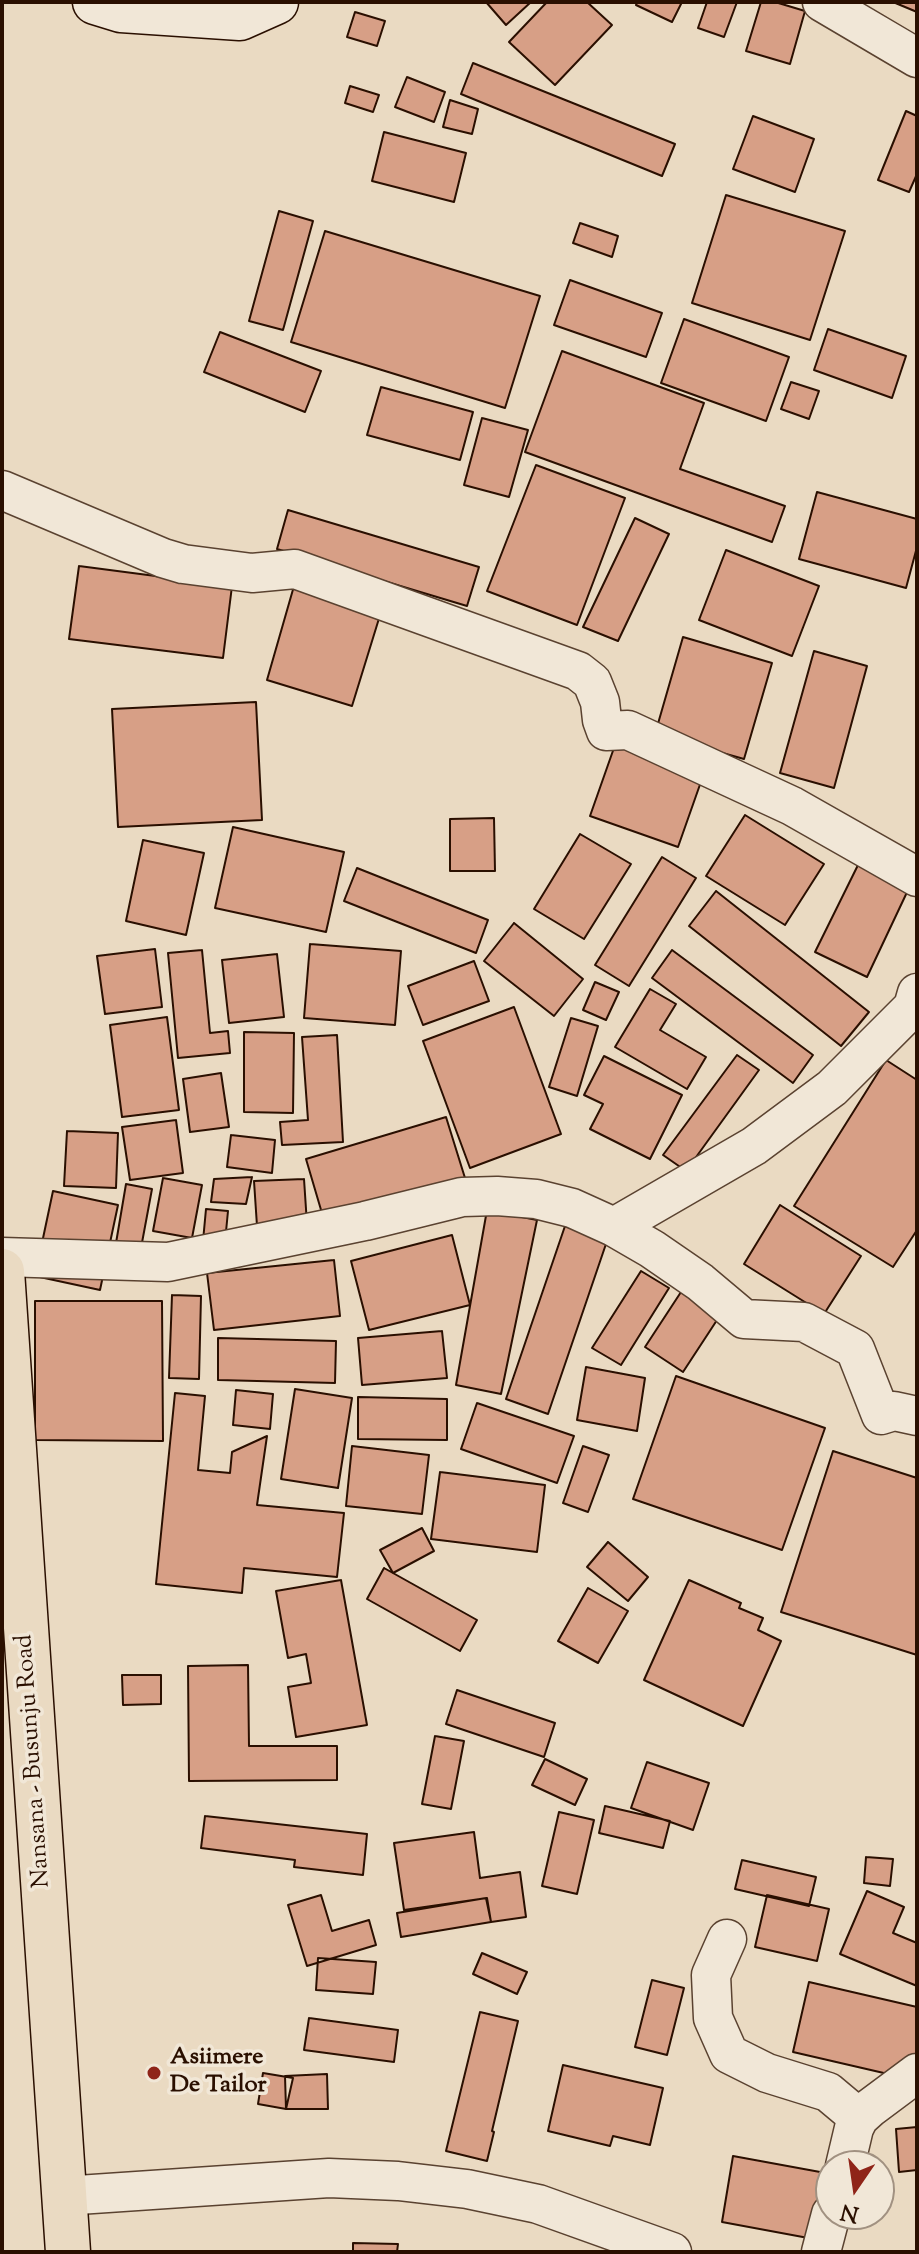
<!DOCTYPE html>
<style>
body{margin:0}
#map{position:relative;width:919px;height:2254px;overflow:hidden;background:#eadac2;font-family:"Sorts Mill Goudy",serif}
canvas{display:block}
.frame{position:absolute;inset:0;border:4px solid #2a0f00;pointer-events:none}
.north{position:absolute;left:815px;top:2150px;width:80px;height:80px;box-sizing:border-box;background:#f1e7d7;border:2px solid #a19181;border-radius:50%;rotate:193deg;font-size:22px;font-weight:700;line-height:32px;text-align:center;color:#2a0f00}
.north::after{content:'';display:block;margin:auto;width:28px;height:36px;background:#8f2418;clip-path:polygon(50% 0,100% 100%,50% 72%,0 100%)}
</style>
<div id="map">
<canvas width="919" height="2254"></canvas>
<div class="frame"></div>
<div class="north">N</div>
</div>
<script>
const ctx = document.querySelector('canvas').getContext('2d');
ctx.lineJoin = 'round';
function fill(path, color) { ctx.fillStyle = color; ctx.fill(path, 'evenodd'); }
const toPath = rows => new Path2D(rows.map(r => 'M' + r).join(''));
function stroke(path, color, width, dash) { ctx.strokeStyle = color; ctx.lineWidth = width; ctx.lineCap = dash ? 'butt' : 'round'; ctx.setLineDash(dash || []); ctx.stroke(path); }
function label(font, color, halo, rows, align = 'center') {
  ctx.font = font + ' "Sorts Mill Goudy",serif'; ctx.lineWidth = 7; ctx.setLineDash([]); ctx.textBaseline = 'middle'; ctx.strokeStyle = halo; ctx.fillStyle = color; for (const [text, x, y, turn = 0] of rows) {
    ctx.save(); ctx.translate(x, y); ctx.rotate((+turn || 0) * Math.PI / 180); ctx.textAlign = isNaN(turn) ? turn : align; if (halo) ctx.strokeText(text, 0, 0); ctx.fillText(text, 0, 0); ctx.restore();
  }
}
const building = toPath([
 [486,2,531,2,506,25,486,2],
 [547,2,587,2,612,25,555,85,509,42,547,2],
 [637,2,682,2,672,22,636,5,637,2],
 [707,2,737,2,724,37,698,28,707,2],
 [761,2,775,2,805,11,790,64,746,51,761,2],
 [893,2,917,2,917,12,893,2],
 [355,12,385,21,377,46,347,37,355,12],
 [473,63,675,144,662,176,461,94,473,63],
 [407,77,445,92,434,122,395,107,407,77],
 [350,86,379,95,373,112,345,103,350,86],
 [450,100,478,109,472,134,443,127,450,100],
 [906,111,917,116,917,174,909,192,878,180,906,111],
 [753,116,814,139,795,192,733,169,753,116],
 [384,132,466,153,454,202,372,181,384,132],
 [726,195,845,231,810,340,692,303,726,195],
 [279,211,313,221,283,330,249,321,279,211],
 [580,223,618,236,612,257,573,243,580,223],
 [325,231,540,296,505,408,291,342,325,231],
 [570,280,662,313,646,357,554,325,570,280],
 [684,319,789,357,766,421,661,383,684,319],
 [828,329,906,356,892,398,814,370,828,329],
 [220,332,321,371,305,412,204,372,220,332],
 [562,351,704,403,680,469,785,506,772,542,525,452,562,351],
 [791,382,819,391,809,419,781,409,791,382],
 [381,387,473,412,460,460,367,435,381,387],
 [482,418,528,430,509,497,464,485,482,418],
 [536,465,625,498,577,625,487,591,536,465],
 [817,492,917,519,917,547,906,588,799,559,817,492],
 [288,510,479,567,467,606,277,549,288,510],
 [635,518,669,534,618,641,583,627,635,518],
 [726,550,819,586,792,656,699,620,726,550],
 [79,566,232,586,223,658,69,639,79,566],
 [296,579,381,612,352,706,267,680,296,579],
 [683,637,772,663,744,759,655,734,683,637],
 [814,651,867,666,834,788,780,773,814,651],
 [256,702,262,820,118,827,112,709,256,702],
 [615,745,703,776,678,847,590,816,615,745],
 [745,815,824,864,785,925,706,876,745,815],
 [494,818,495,871,450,871,450,819,494,818],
 [233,827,344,852,326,932,215,908,233,827],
 [580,834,631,864,584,939,534,909,580,834],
 [143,840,204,853,186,935,126,921,143,840],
 [662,857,696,878,629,986,595,965,662,857],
 [859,863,909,888,867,977,815,952,859,863],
 [357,868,488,920,476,953,344,901,357,868],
 [716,891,869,1012,841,1046,689,926,716,891],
 [514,923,583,979,554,1016,484,961,514,923],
 [310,944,401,951,395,1025,304,1018,310,944],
 [155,949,162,1007,105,1014,97,956,155,949],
 [202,950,210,1033,228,1031,230,1053,178,1058,168,953,202,950],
 [672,950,813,1055,793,1083,652,978,672,950],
 [277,954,284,1017,229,1023,222,960,277,954],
 [474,961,489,1001,423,1025,408,986,474,961],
 [595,982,619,992,606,1020,583,1010,595,982],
 [650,989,676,1004,660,1030,706,1057,687,1089,615,1047,650,989],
 [514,1007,561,1134,470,1168,423,1041,514,1007],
 [167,1017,179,1110,122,1117,110,1025,167,1017],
 [571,1018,598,1026,577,1096,549,1087,571,1018],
 [244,1032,294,1033,293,1113,244,1112,244,1032],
 [337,1035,343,1142,282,1145,280,1122,308,1120,302,1037,337,1035],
 [737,1055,759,1070,686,1171,663,1155,737,1055],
 [604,1056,682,1095,650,1159,590,1129,603,1104,584,1095,604,1056],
 [886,1060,917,1080,917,1230,893,1267,794,1206,886,1060],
 [221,1073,229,1127,190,1132,183,1079,221,1073],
 [446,1117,465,1178,324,1220,306,1159,446,1117],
 [176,1120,183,1173,130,1180,122,1127,176,1120],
 [67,1131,118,1133,116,1188,64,1186,67,1131],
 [231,1135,275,1140,272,1173,227,1167,231,1135],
 [252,1177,246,1204,211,1202,214,1179,252,1177],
 [163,1178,202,1185,192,1238,153,1231,163,1178],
 [304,1179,307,1224,257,1226,254,1181,304,1179],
 [126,1184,152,1189,141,1248,116,1243,126,1184],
 [53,1191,118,1205,100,1290,35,1276,53,1191],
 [780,1205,861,1256,824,1314,744,1264,780,1205],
 [206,1209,228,1211,225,1242,203,1241,206,1209],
 [487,1210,537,1220,501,1394,456,1385,487,1210],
 [565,1226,607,1241,548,1414,506,1399,565,1226],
 [452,1235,470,1305,369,1330,351,1261,452,1235],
 [334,1260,340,1316,214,1330,207,1273,334,1260],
 [641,1271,669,1288,621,1365,592,1348,641,1271],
 [681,1292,719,1317,683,1372,645,1347,681,1292],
 [172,1295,201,1296,199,1379,169,1378,172,1295],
 [35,1301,162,1301,163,1441,35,1440,35,1301],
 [442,1331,447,1378,362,1385,358,1338,442,1331],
 [218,1338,336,1341,335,1383,218,1380,218,1338],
 [586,1367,645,1378,637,1431,577,1420,586,1367],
 [676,1376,825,1428,782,1550,633,1499,676,1376],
 [295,1389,352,1398,338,1488,281,1479,295,1389],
 [236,1390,273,1394,270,1429,233,1425,236,1390],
 [175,1393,205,1396,198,1470,230,1473,232,1452,267,1436,257,1505,344,1513,337,1577,244,1568,242,1593,156,1584,175,1393],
 [358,1397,447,1399,447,1440,358,1439,358,1397],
 [477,1403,574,1436,557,1483,461,1449,477,1403],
 [352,1446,429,1455,422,1514,346,1506,352,1446],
 [583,1446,609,1455,588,1512,563,1503,583,1446],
 [833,1451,917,1478,917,1655,781,1612,833,1451],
 [440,1472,545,1485,537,1552,431,1539,440,1472],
 [422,1528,434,1551,393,1573,380,1550,422,1528],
 [608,1542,648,1577,628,1601,587,1567,608,1542],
 [384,1568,477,1620,460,1651,367,1599,384,1568],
 [341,1580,367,1725,296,1737,288,1687,311,1683,306,1654,288,1658,276,1591,341,1580],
 [689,1580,741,1603,739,1608,763,1618,758,1630,781,1641,743,1726,644,1680,689,1580],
 [588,1588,628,1611,598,1663,558,1641,588,1588],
 [248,1665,249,1746,337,1746,337,1780,189,1781,188,1666,248,1665],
 [122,1675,161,1675,161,1704,123,1705,122,1675],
 [457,1690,555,1723,544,1757,446,1724,457,1690],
 [435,1736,464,1741,451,1809,422,1804,435,1736],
 [545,1759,587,1779,575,1805,532,1785,545,1759],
 [647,1762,709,1783,693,1830,631,1808,647,1762],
 [605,1806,670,1821,663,1848,599,1833,605,1806],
 [559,1812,594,1820,577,1894,542,1886,559,1812],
 [205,1816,367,1834,363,1875,294,1867,295,1860,201,1848,205,1816],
 [474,1832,480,1878,520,1872,526,1917,491,1922,487,1898,404,1910,394,1843,474,1832],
 [866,1857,893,1859,890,1886,864,1883,866,1857],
 [742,1860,816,1877,809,1906,735,1889,742,1860],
 [867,1891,904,1907,893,1933,917,1943,917,1986,840,1954,867,1891],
 [321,1895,332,1931,369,1920,376,1945,307,1966,288,1905,321,1895],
 [767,1895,829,1909,817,1961,755,1947,767,1895],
 [486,1898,491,1922,401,1937,397,1913,486,1898],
 [482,1953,527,1972,517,1994,473,1974,482,1953],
 [318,1958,376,1962,373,1994,316,1990,318,1958],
 [652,1980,684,1988,667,2055,635,2047,652,1980],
 [809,1982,917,2007,917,2068,914,2080,793,2052,809,1982],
 [480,2012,518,2021,492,2131,494,2132,487,2161,446,2151,480,2012],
 [309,2018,398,2030,394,2062,304,2050,309,2018],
 [563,2065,663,2088,650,2145,613,2136,610,2146,548,2131,563,2065],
 [263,2073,293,2078,286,2109,258,2104,263,2073],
 [327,2074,328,2109,286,2109,285,2076,327,2074],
 [917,2127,917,2170,899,2172,896,2129,917,2127],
 [733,2156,831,2174,819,2240,722,2222,733,2156],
 [353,2243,398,2244,397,2252,353,2252,353,2243]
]);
const street = toPath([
 [822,2,917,58],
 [2,490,163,558,183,564,252,573,295,569,578,671,592,682,600,702,602,720,606,731,628,730,792,806,917,877],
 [614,1227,754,1146,832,1088,913,1007,917,993],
 [2,1257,168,1262,365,1221,462,1197,497,1196,536,1199,572,1208,614,1227,652,1249,700,1282,744,1319,804,1322,855,1349,881,1415,894,1411,917,1416],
 [727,1939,711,1975,713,2018,729,2054,767,2073,828,2092,859,2118],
 [845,2166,854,2128,859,2118,870,2108,917,2073],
 [63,2196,329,2178,398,2181,467,2189,538,2204,672,2252],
 [821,2252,831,2214]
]);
const secondary = toPath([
 [95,2,121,10,240,18,276,2]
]);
const primary = toPath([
 [2,1271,68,2252]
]);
const markers = [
 [154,2073,8,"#8f2418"]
];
const streetNames = [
 ["Nansana - Busunju Road",35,1761,-94]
];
const poiNames = [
 ["Asiimere",170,2059],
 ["De Tailor",170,2087]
];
fill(building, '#d79f86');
stroke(building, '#2a0f00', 2);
stroke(street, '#5a4230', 41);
stroke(secondary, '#2a0f00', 47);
stroke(primary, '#2a0f00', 47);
stroke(street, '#f1e7d7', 38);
stroke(secondary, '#f1e7d7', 44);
stroke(primary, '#eadac2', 44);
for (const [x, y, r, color] of markers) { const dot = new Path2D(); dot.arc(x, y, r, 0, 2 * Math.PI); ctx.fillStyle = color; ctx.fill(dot); stroke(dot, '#f1e7d7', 3); }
label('24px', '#2a0f00', '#f1e7d7', streetNames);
label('bold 24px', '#2a0f00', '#f1e7d7', poiNames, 'left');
</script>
